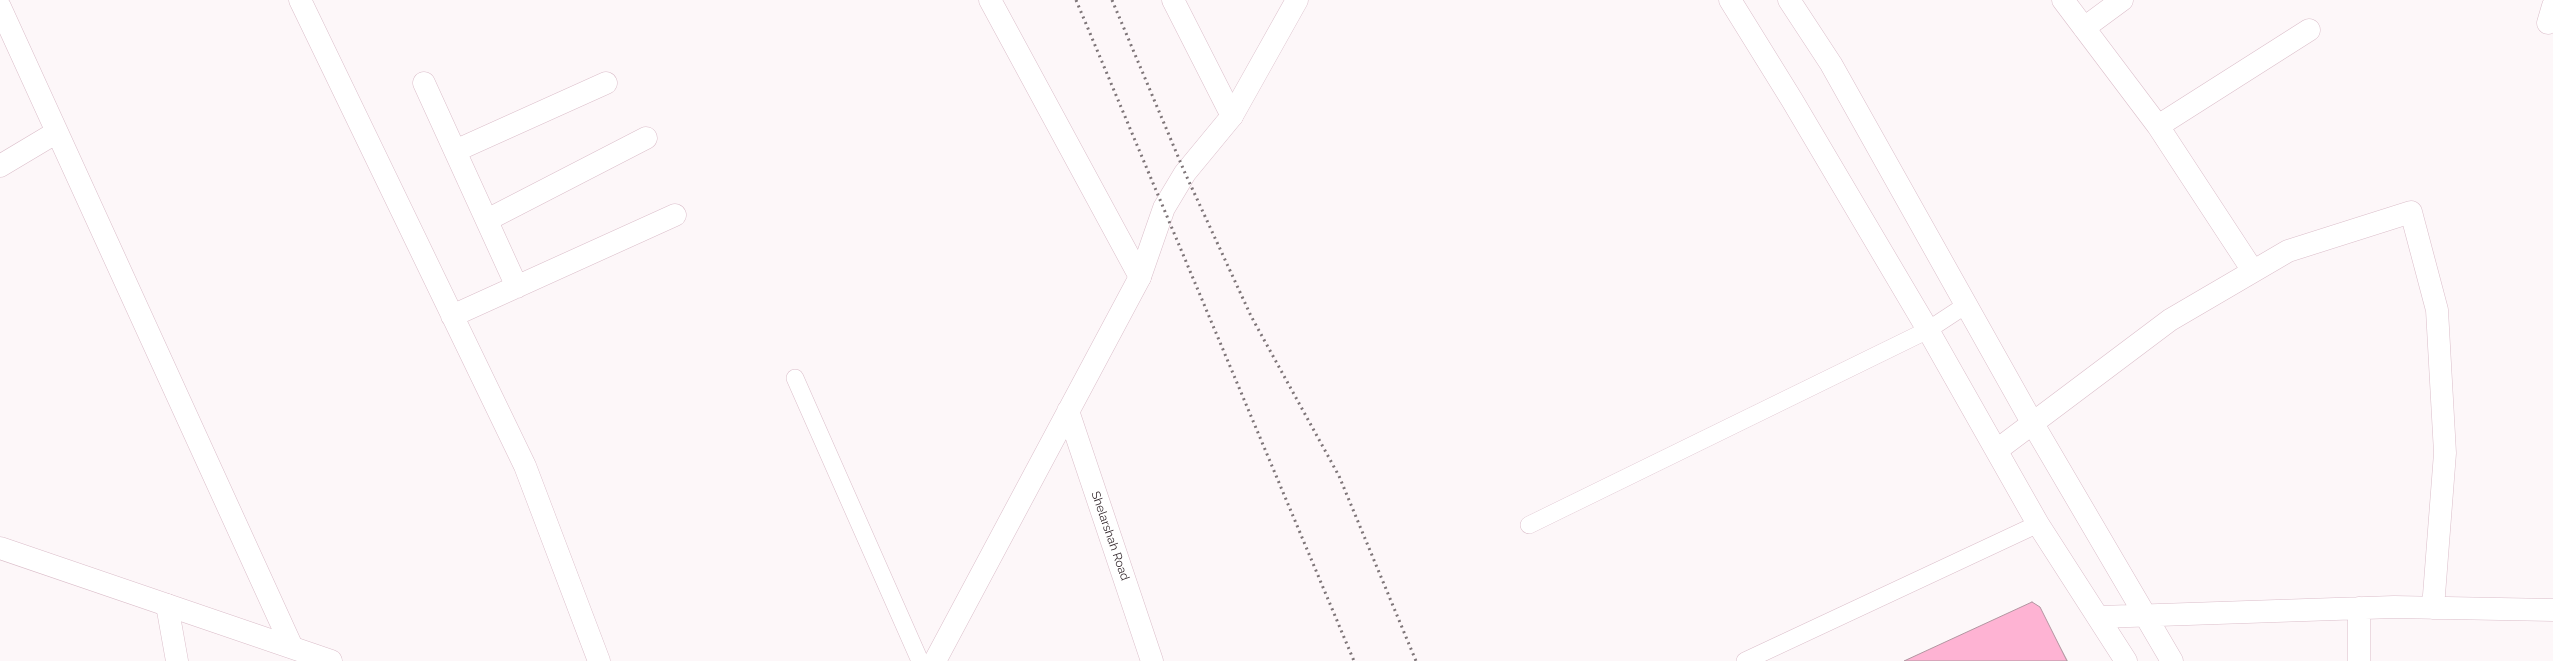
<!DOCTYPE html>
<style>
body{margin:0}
canvas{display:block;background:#fdf7f9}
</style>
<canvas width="2553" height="661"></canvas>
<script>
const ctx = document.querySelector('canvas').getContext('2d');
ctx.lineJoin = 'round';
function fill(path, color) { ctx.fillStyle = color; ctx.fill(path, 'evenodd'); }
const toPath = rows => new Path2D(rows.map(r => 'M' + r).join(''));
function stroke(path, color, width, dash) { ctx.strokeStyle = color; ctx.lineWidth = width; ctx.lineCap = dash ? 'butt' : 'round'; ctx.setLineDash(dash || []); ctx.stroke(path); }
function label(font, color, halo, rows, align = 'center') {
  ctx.font = font + ' Raleway,sans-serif'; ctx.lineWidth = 4; ctx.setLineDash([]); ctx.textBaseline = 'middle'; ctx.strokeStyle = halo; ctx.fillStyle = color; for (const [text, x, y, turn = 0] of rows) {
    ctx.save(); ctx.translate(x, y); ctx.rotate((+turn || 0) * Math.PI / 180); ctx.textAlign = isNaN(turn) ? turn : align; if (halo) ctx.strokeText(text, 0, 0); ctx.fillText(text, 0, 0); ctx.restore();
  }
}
const shadow = toPath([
 [2039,608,2068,661,1906,661]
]);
const building = toPath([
 [2032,602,2040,607,2067,661,1904,661,2032,602]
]);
const service = toPath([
 [795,378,920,661],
 [1529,525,1928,330,1966,305],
 [1745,661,2038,524]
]);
const minor = toPath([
 [300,0,525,466,599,661],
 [990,0,1140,277],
 [1173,0,1232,116],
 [1730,0,1792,100,1928,330,2038,524,2126,661],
 [1789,0,1831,64,2033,424,2172,661],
 [2063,0,2158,126,2253,271],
 [0,7,292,647],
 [2548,23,2553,6],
 [2084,28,2122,0],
 [424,83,517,287],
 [2158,126,2309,30],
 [455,151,606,83],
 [0,166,57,132],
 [487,220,646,138],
 [452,316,675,215],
 [1997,450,2170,320,2288,251,2411,212,2437,310,2445,453,2433,608],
 [167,605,177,661],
 [2100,617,2394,607,2553,610],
 [2359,661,2359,608]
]);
const tertiary = toPath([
 [1068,411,1152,661],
 [935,661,1140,277,1164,208,1185,173,1232,116,1297,0]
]);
const secondary = toPath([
 [0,548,331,661]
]);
const rail = toPath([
 [1076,0,1354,661],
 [1112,0,1185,173,1251,316,1339,476,1416,661]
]);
const streetNames = [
 ["Shelarshah Road",1110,536,71]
];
fill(shadow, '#0003');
fill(building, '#feb3d3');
stroke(building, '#b296a1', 1);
stroke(service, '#dbbeca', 18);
stroke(minor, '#dbbeca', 23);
stroke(tertiary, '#dbbeca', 23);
stroke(secondary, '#dbbeca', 23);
stroke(service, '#fff', 17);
stroke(minor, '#fff', 22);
stroke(tertiary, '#fff', 22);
stroke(secondary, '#fff', 22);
stroke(rail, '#7e7578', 3, [2, 4]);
label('12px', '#392e32', '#fff', streetNames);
</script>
